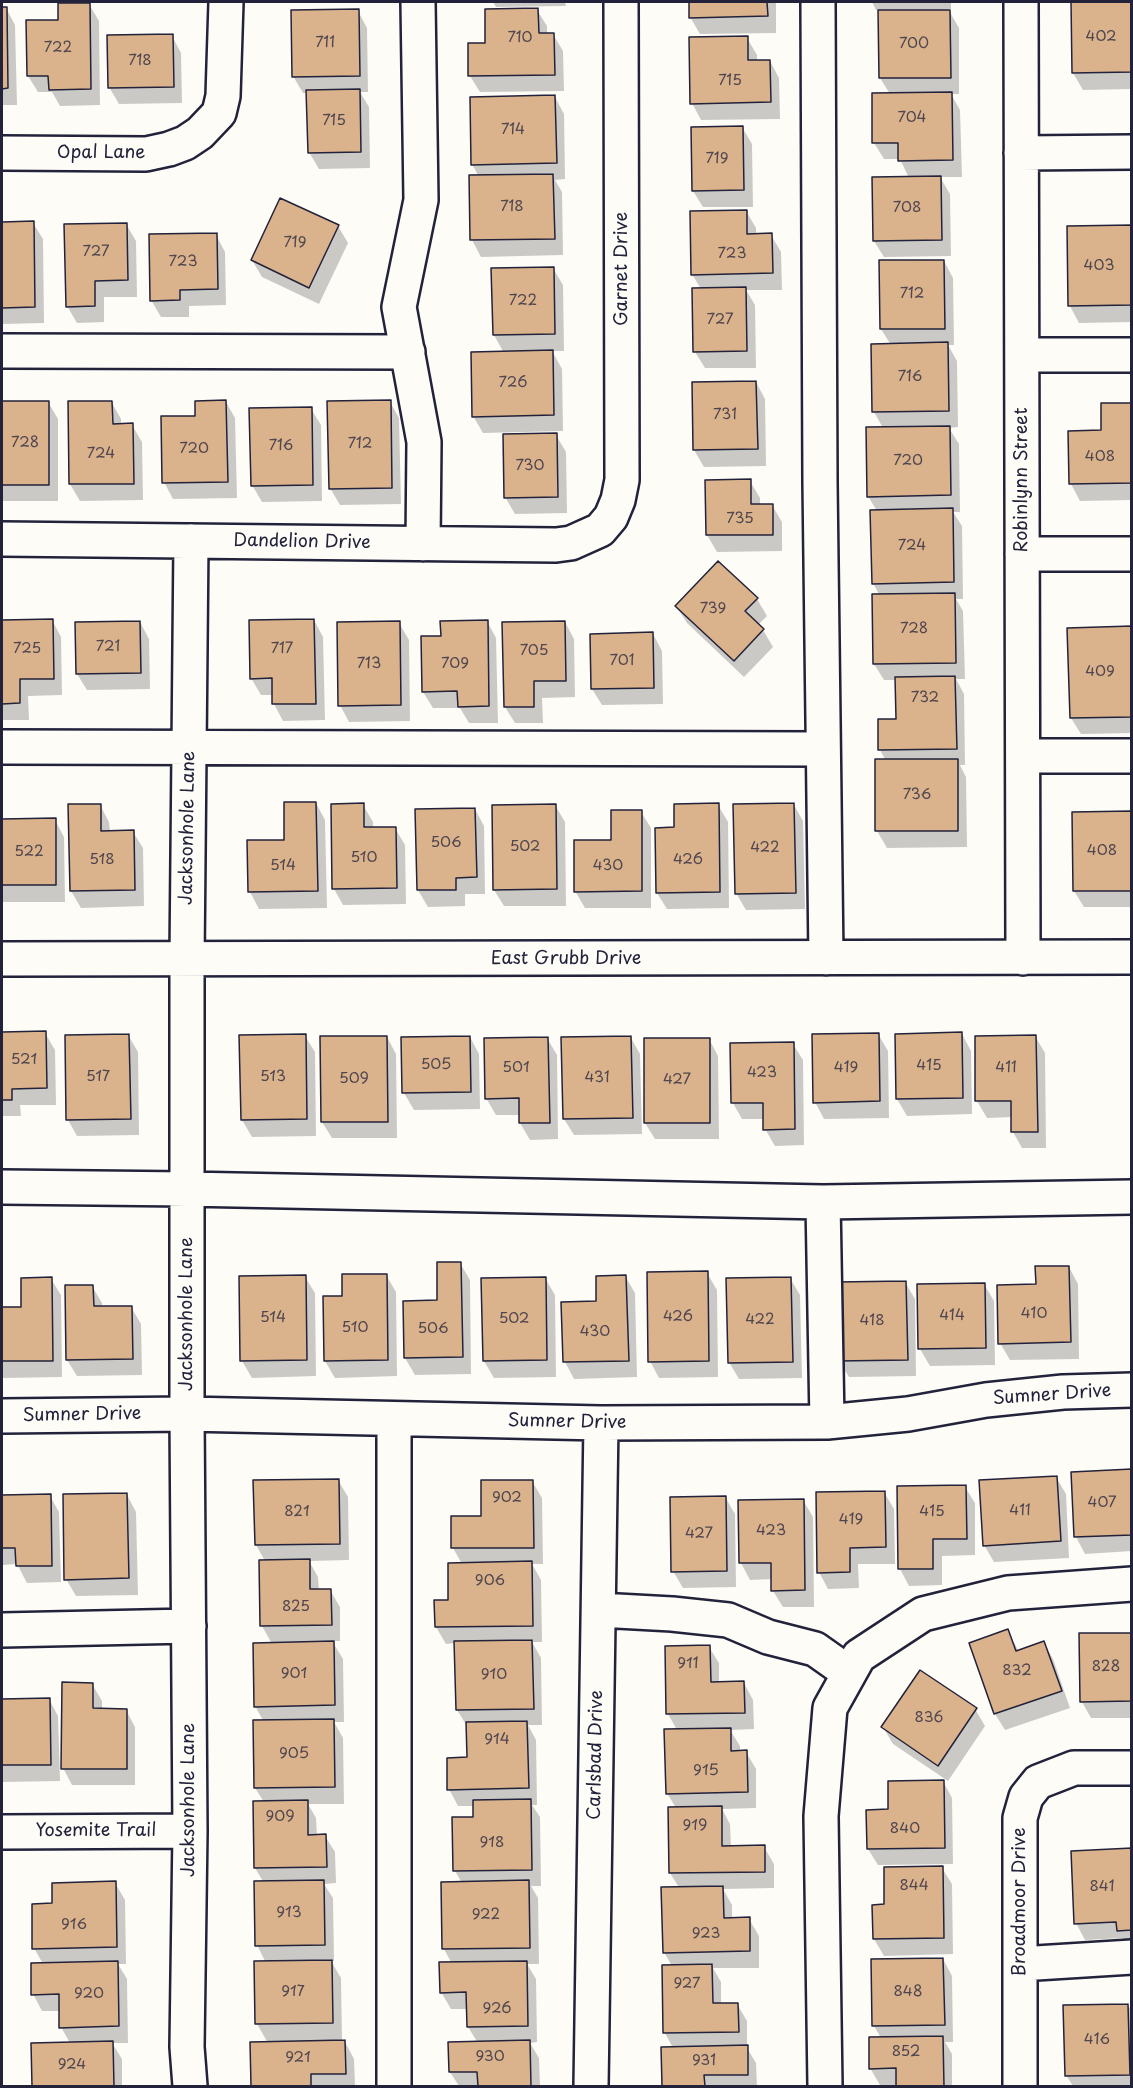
<!DOCTYPE html>
<style>
body{margin:0}
#map{position:relative;width:1133px;height:2088px;overflow:hidden;background:#fdfcf7;font-family:"Playpen Sans",sans-serif}
canvas{display:block}
.frame{position:absolute;inset:0;border:3px solid #22223b;pointer-events:none}
</style>
<div id="map">
<canvas width="1133" height="2088"></canvas>
<div class="frame"></div>
</div>
<script>
const ctx = document.querySelector('canvas').getContext('2d');
ctx.lineJoin = 'round';
function fill(path, color) { ctx.fillStyle = color; ctx.fill(path, 'evenodd'); }
const toPath = rows => new Path2D(rows.map(r => 'M' + r).join(''));
function stroke(path, color, width, dash) { ctx.strokeStyle = color; ctx.lineWidth = width; ctx.lineCap = dash ? 'butt' : 'round'; ctx.setLineDash(dash || []); ctx.stroke(path); }
function label(font, color, halo, rows, align = 'center') {
  ctx.font = font + ' "Playpen Sans",sans-serif'; ctx.lineWidth = 6; ctx.setLineDash([]); ctx.textBaseline = 'middle'; ctx.strokeStyle = halo; ctx.fillStyle = color; for (const [text, x, y, turn = 0] of rows) {
    ctx.save(); ctx.translate(x, y); ctx.rotate((+turn || 0) * Math.PI / 180); ctx.textAlign = isNaN(turn) ? turn : align; if (halo) ctx.strokeText(text, 0, 0); ctx.fillText(text, 0, 0); ctx.restore();
  }
}
const shadow = toPath([
 [493,2,565,2,566,6,496,7],
 [690,2,776,2,776,33,700,34,690,17],
 [872,2,951,2,951,9,948,9,959,28,959,94,951,94,960,110,962,177,940,177,950,194,951,256,884,257,874,241,909,178,900,159,884,159,874,143,890,94,880,78,880,10,876,10],
 [1132,2,1132,89,1083,90,1073,73,1072,3],
 [89,4,99,21,100,105,60,106,52,92,38,92,28,76,60,21],
 [2,8,6,8,15,25,17,105,2,105],
 [537,10,547,26,547,35,553,34,563,51,564,91,480,92,470,76,487,44],
 [358,11,367,28,368,92,360,92,369,107,370,168,319,169,309,152,308,93,303,93,293,76],
 [172,36,181,53,182,103,119,104,109,87],
 [747,38,757,55,757,61,770,61,779,78,780,119,701,120,692,103],
 [555,97,564,114,565,179,555,180,562,192,563,255,481,257,472,240,470,177,479,177,472,164],
 [742,127,752,144,753,207,703,207,693,191],
 [746,211,756,228,756,235,771,235,781,252,782,290,746,290,755,305,756,368,705,368,695,352,701,289,692,274],
 [2,223,33,223,43,239,44,323,2,324],
 [126,224,136,241,137,297,104,297,104,322,77,323,67,306],
 [338,226,348,243,319,304,262,277,252,260],
 [1132,226,1132,322,1079,323,1070,306,1068,227],
 [216,235,225,252,226,305,189,306,189,317,161,317,151,300],
 [944,261,953,278,954,345,948,345,957,361,958,427,949,428,959,444,960,512,953,512,962,526,963,599,956,599,963,611,965,679,956,679,964,694,965,765,960,765,966,777,967,847,887,848,877,831,886,761,880,750,897,720,896,680,884,680,874,664,880,596,873,583,877,511,868,496,883,428,874,412,873,345,891,345,881,329],
 [553,268,563,285,564,351,552,351,562,369,563,431,483,433,473,416,504,353,494,335],
 [756,382,765,399,766,466,704,467,694,450],
 [2,402,48,402,58,419,58,501,2,501],
 [226,402,235,418,237,498,173,499,164,482,196,417],
 [390,402,399,418,401,504,340,505,330,488],
 [69,403,112,403,121,419,121,425,132,425,142,442,143,500,80,501,70,484],
 [1132,404,1132,500,1080,501,1071,484,1070,432,1103,432],
 [311,409,321,425,322,501,262,502,252,485],
 [556,435,566,452,567,513,515,514,505,497],
 [750,481,760,498,760,505,772,505,782,522,782,551,717,552,707,535],
 [718,563,757,599,767,616,758,625,763,630,773,647,744,677,687,623,677,607],
 [52,620,61,637,62,695,28,696,29,720,2,720,2,621],
 [314,620,323,637,325,720,283,721,274,704,274,695,261,695,251,678],
 [487,621,496,638,498,723,469,723,460,708,433,708,423,692,442,638],
 [140,622,149,639,150,689,87,690,77,674],
 [565,622,574,639,575,697,542,698,543,723,515,723,505,707],
 [399,623,409,640,410,721,349,722,340,705],
 [1132,628,1132,733,1081,734,1071,718],
 [653,634,662,651,663,704,602,705,592,689],
 [316,803,325,820,327,908,259,909,250,892,249,842,286,841],
 [100,805,109,822,110,832,133,832,143,848,144,906,81,908,71,891],
 [363,805,373,822,373,828,395,828,405,845,406,904,343,905,334,889],
 [555,805,565,822,566,906,504,906,494,890],
 [718,805,728,822,729,908,667,909,657,893,676,829],
 [794,805,803,821,805,909,746,910,736,893],
 [475,809,484,826,485,894,465,894,465,906,428,907,418,890,417,810],
 [641,812,651,828,651,908,585,908,575,891],
 [1132,813,1132,907,1084,907,1074,891],
 [2,820,55,820,64,837,65,902,2,902],
 [45,1033,55,1050,56,1105,20,1105,21,1116,2,1116,2,1034],
 [878,1034,888,1051,889,1118,824,1119,815,1102],
 [962,1034,971,1051,972,1114,907,1116,897,1099],
 [128,1035,138,1052,139,1135,77,1136,68,1120],
 [305,1036,315,1052,316,1136,252,1137,242,1120],
 [1035,1036,1045,1053,1046,1148,1022,1148,1013,1132,1012,1117,987,1118,977,1101],
 [387,1037,396,1054,397,1138,332,1138,322,1122],
 [470,1037,479,1054,480,1109,414,1110,404,1093,403,1038],
 [547,1038,557,1055,558,1139,530,1140,520,1123,520,1115,496,1115,486,1098],
 [631,1038,640,1054,642,1134,574,1135,564,1119],
 [709,1039,718,1056,719,1139,655,1139,645,1123],
 [793,1044,803,1060,804,1145,775,1146,765,1129,765,1119,742,1119,733,1103],
 [460,1263,470,1280,471,1374,415,1375,405,1358,404,1302,439,1302],
 [1069,1267,1078,1284,1079,1359,1010,1360,1000,1343,1037,1286],
 [707,1273,717,1290,718,1377,659,1378,650,1361],
 [386,1275,396,1292,397,1376,335,1378,325,1361,344,1298],
 [625,1276,635,1293,637,1377,574,1379,565,1362,563,1304,598,1303],
 [305,1277,315,1293,316,1376,252,1378,242,1361],
 [545,1278,555,1295,556,1377,494,1378,484,1361],
 [790,1278,800,1295,802,1378,739,1379,729,1362],
 [51,1279,61,1295,62,1377,2,1378,2,1308,22,1308],
 [905,1282,915,1299,916,1376,849,1377,839,1361],
 [984,1284,994,1301,995,1365,930,1366,920,1349,919,1286],
 [92,1286,102,1303,102,1308,131,1307,141,1324,142,1375,77,1376,67,1360],
 [1132,1471,1132,1551,1085,1554,1076,1537],
 [1056,1477,1066,1494,1069,1558,994,1562,984,1545],
 [338,1480,348,1497,349,1560,309,1561,318,1577,319,1591,330,1590,340,1607,340,1641,332,1641,343,1659,344,1722,334,1722,343,1738,344,1804,308,1804,316,1818,317,1836,325,1836,335,1852,336,1883,324,1884,333,1898,334,1961,331,1961,341,1978,342,2042,345,2042,354,2059,355,2086,252,2086,252,2044,268,2043,257,2024,266,1963,257,1945,264,1883,255,1868,264,1802,255,1788,264,1722,255,1706,272,1644,262,1626,265,1561,256,1545],
 [532,1481,542,1498,543,1564,532,1564,541,1580,542,1642,532,1642,541,1658,542,1725,528,1725,536,1740,537,1805,532,1805,540,1817,541,1886,531,1886,538,1898,539,1964,527,1964,536,1979,537,2042,530,2043,539,2058,540,2086,459,2086,450,2072,478,2043,468,2027,468,2009,451,2009,441,1992,452,1964,444,1949,462,1883,455,1871,475,1818,474,1806,458,1806,449,1789,468,1759,467,1726,457,1710,456,1643,446,1644,436,1627,450,1601,462,1564,453,1548,482,1518],
 [965,1487,975,1503,975,1555,942,1556,942,1585,909,1586,900,1569],
 [884,1492,894,1509,895,1564,858,1564,859,1588,828,1589,819,1572],
 [127,1495,136,1512,138,1595,76,1596,66,1579],
 [50,1496,59,1512,61,1582,27,1583,17,1564,2,1565,2,1497],
 [725,1497,735,1514,736,1587,683,1588,673,1571],
 [803,1500,813,1517,814,1607,783,1607,773,1591,773,1579,750,1580,741,1563,740,1502],
 [1008,1631,1019,1652,1044,1643,1053,1659,1070,1708,1005,1730,995,1714,971,1644],
 [1132,1634,1132,1718,1091,1718,1082,1702],
 [709,1647,719,1663,719,1683,744,1683,753,1700,754,1729,730,1730,740,1746,740,1752,746,1752,756,1769,756,1808,722,1809,730,1824,731,1848,764,1847,774,1864,774,1888,723,1889,732,1905,732,1919,749,1919,759,1936,759,1968,713,1968,721,1982,721,2004,737,2004,747,2021,747,2048,756,2063,757,2086,663,2086,662,2048,673,2048,665,2033,663,1966,672,1966,664,1952,680,1889,670,1873,676,1808,667,1793,677,1730,668,1714],
 [92,1684,102,1701,102,1710,126,1710,135,1727,135,1785,72,1785,63,1768],
 [49,1699,58,1716,60,1781,2,1782,2,1700],
 [975,1709,985,1726,948,1781,893,1744,883,1727],
 [943,1781,952,1798,953,1864,878,1865,868,1849,890,1811],
 [1132,1850,1132,1947,1128,1947,1123,1938,1085,1940,1076,1923],
 [942,1868,952,1884,953,1954,884,1956,874,1939,886,1906],
 [115,1883,125,1900,126,1964,118,1964,127,1979,128,2043,112,2043,122,2059,122,2086,33,2086,32,2044,70,2043,61,2027,60,2011,42,2011,33,1994,43,1964,34,1948,54,1905],
 [943,1959,952,1976,953,2042,945,2042,952,2054,952,2086,880,2085,870,2068,881,2038,874,2026],
 [1128,2005,1132,2012,1132,2086,1073,2086,1066,2075]
]);
const building = toPath([
 [689,2,767,2,768,16,689,18,689,2],
 [1071,2,1132,2,1132,72,1072,73,1071,2],
 [58,3,90,3,91,89,49,90,48,76,27,76,26,20,58,20,58,3],
 [2,7,7,7,8,88,2,89,2,7],
 [538,8,539,33,554,33,555,75,468,76,468,43,485,43,485,9,538,8],
 [359,9,360,76,292,77,291,10,359,9],
 [878,10,950,10,951,78,879,78,878,10],
 [173,34,174,87,108,88,107,35,173,34],
 [748,36,748,60,770,60,771,102,690,104,689,37,748,36],
 [360,89,361,152,308,153,306,90,360,89],
 [952,92,953,160,898,161,898,143,872,143,872,93,952,92],
 [555,95,557,163,471,165,470,97,555,95],
 [743,126,744,190,692,191,691,127,743,126],
 [553,174,555,239,470,240,469,175,553,174],
 [941,176,942,240,873,241,872,177,941,176],
 [280,198,339,225,309,288,251,260,280,198],
 [747,210,747,234,772,233,773,273,691,275,690,211,747,210],
 [34,221,35,307,2,308,2,222,34,221],
 [127,223,128,280,95,281,95,306,66,307,64,224,127,223],
 [1132,225,1132,305,1068,306,1067,226,1132,225],
 [217,233,218,289,180,290,180,300,150,301,149,234,217,233],
 [879,260,944,260,945,329,880,329,879,260],
 [554,267,555,334,493,335,491,268,554,267],
 [746,287,747,351,693,352,692,288,746,287],
 [948,342,949,411,872,412,871,344,948,342],
 [553,350,554,415,472,417,471,352,553,350],
 [756,381,758,449,693,450,692,382,756,381],
 [226,400,228,482,162,483,161,416,195,416,195,401,226,400],
 [391,400,392,488,329,489,327,401,391,400],
 [2,401,49,401,49,485,2,485,2,401],
 [68,401,112,401,113,424,133,423,134,484,69,484,68,401],
 [1101,403,1132,403,1132,483,1069,484,1068,431,1101,430,1101,403],
 [312,407,313,485,251,486,249,408,312,407],
 [950,426,951,495,867,497,866,427,950,426],
 [557,433,558,497,504,498,503,434,557,433],
 [751,479,751,504,773,504,773,535,706,535,705,480,751,479],
 [953,508,954,582,872,584,870,510,953,508],
 [718,561,758,598,745,611,764,629,734,661,675,606,718,561],
 [955,593,956,663,873,664,872,594,955,593],
 [53,619,54,679,20,679,20,703,2,704,2,620,53,619],
 [314,619,316,704,272,704,272,678,250,679,249,620,314,619],
 [488,620,489,706,458,707,457,691,422,692,421,636,441,636,440,621,488,620],
 [140,621,141,673,76,674,75,622,140,621],
 [400,621,401,705,338,706,337,622,400,621],
 [565,621,566,681,534,681,534,707,504,707,502,622,565,621],
 [1132,626,1132,717,1070,718,1067,628,1132,626],
 [653,632,654,688,591,689,590,634,653,632],
 [955,676,957,749,878,750,878,719,896,719,895,677,955,676],
 [875,759,958,759,958,831,875,831,875,759],
 [284,802,316,802,318,891,248,892,247,840,284,840,284,802],
 [364,803,364,827,396,827,397,888,332,889,331,804,364,803],
 [719,803,720,892,656,893,655,828,674,827,674,804,719,803],
 [794,803,796,893,735,894,733,804,794,803],
 [68,804,101,804,101,831,134,830,135,890,70,891,68,804],
 [556,804,557,889,493,890,492,805,556,804],
 [475,808,477,877,456,878,456,890,417,890,415,809,475,808],
 [611,810,642,810,642,891,574,892,574,840,611,840,611,810],
 [1132,811,1132,891,1073,891,1072,812,1132,811],
 [56,818,56,885,2,885,2,819,56,818],
 [46,1031,47,1088,12,1089,12,1100,2,1100,2,1032,46,1031],
 [962,1032,963,1098,896,1099,895,1034,962,1032],
 [879,1033,880,1101,813,1103,812,1034,879,1033],
 [129,1034,131,1119,66,1120,65,1035,129,1034],
 [306,1034,307,1119,241,1120,239,1035,306,1034],
 [1036,1035,1038,1132,1011,1132,1011,1101,975,1101,975,1036,1036,1035],
 [320,1036,387,1036,388,1122,321,1122,320,1036],
 [470,1036,471,1092,402,1093,401,1037,470,1036],
 [631,1036,633,1118,563,1119,561,1037,631,1036],
 [548,1037,550,1123,519,1123,519,1098,485,1099,484,1038,548,1037],
 [644,1038,710,1038,710,1123,644,1123,644,1038],
 [794,1042,795,1129,763,1130,763,1103,731,1103,730,1043,794,1042],
 [437,1262,461,1262,463,1357,404,1358,403,1301,437,1300,437,1262],
 [1035,1266,1069,1266,1071,1342,998,1344,997,1285,1036,1284,1035,1266],
 [708,1271,709,1361,648,1362,647,1272,708,1271],
 [342,1274,387,1274,388,1360,324,1361,323,1296,342,1296,342,1274],
 [306,1275,307,1360,240,1361,239,1276,306,1275],
 [626,1275,629,1361,563,1362,561,1302,596,1301,596,1276,626,1275],
 [52,1277,53,1361,2,1361,2,1307,21,1307,21,1278,52,1277],
 [546,1277,547,1360,483,1361,481,1278,546,1277],
 [791,1277,793,1362,728,1363,726,1278,791,1277],
 [906,1281,908,1360,838,1361,836,1282,906,1281],
 [985,1283,986,1348,918,1349,917,1284,985,1283],
 [65,1285,93,1285,94,1306,132,1306,133,1359,66,1360,65,1285],
 [1132,1469,1132,1535,1074,1537,1071,1472,1132,1469],
 [1057,1476,1061,1541,983,1546,979,1480,1057,1476],
 [339,1479,340,1544,255,1545,253,1480,339,1479],
 [481,1480,533,1480,534,1548,451,1548,451,1516,481,1516,481,1480],
 [966,1485,967,1539,933,1539,933,1569,898,1569,897,1486,966,1485],
 [885,1491,886,1547,850,1548,850,1572,817,1573,816,1492,885,1491],
 [127,1493,129,1578,64,1580,63,1494,127,1493],
 [51,1494,52,1566,16,1566,15,1548,2,1548,2,1495,51,1494],
 [726,1496,727,1571,671,1572,670,1497,726,1496],
 [804,1499,805,1590,771,1591,771,1563,739,1563,738,1500,804,1499],
 [310,1559,310,1589,331,1589,332,1625,260,1626,259,1560,310,1559],
 [532,1561,533,1626,435,1627,434,1600,448,1600,448,1563,532,1561],
 [1008,1629,1016,1651,1044,1641,1062,1691,994,1714,969,1643,1008,1629],
 [1079,1633,1132,1633,1132,1701,1080,1702,1079,1633],
 [532,1640,534,1709,456,1710,454,1641,532,1640],
 [334,1641,335,1705,254,1707,253,1643,334,1641],
 [710,1645,711,1682,744,1681,745,1713,666,1714,665,1646,710,1645],
 [920,1670,977,1708,938,1766,881,1727,920,1670],
 [62,1682,93,1683,93,1708,127,1709,127,1769,61,1769,62,1682],
 [50,1698,51,1765,2,1765,2,1699,50,1698],
 [334,1719,335,1787,254,1788,253,1720,334,1719],
 [527,1721,529,1788,447,1790,447,1758,467,1757,466,1722,527,1721],
 [731,1728,731,1751,747,1750,748,1792,666,1794,664,1729,731,1728],
 [944,1780,945,1848,867,1849,866,1810,888,1809,888,1781,944,1780],
 [531,1799,532,1870,453,1871,452,1817,473,1817,473,1800,531,1799],
 [308,1800,308,1835,326,1834,327,1867,254,1868,253,1801,308,1800],
 [722,1806,722,1846,765,1845,765,1872,669,1873,668,1807,722,1806],
 [1132,1848,1132,1930,1117,1931,1116,1922,1074,1924,1071,1851,1132,1848],
 [943,1866,944,1938,873,1939,872,1905,884,1904,884,1867,943,1866],
 [324,1880,325,1945,255,1946,254,1881,324,1880],
 [529,1880,530,1948,442,1949,441,1882,529,1880],
 [116,1881,117,1947,32,1949,32,1904,52,1903,52,1883,116,1881],
 [723,1886,724,1918,750,1917,750,1951,663,1953,661,1887,723,1886],
 [943,1958,945,2025,872,2026,871,1959,943,1958],
 [332,1960,333,2023,255,2024,254,1961,332,1960],
 [118,1961,119,2026,59,2028,59,1994,31,1995,31,1963,118,1961],
 [527,1961,528,2026,467,2027,466,1992,440,1993,439,1962,527,1961],
 [712,1964,713,2003,738,2003,739,2032,663,2033,662,1965,712,1964],
 [1128,2004,1130,2075,1065,2076,1063,2005,1128,2004],
 [943,2036,944,2086,896,2086,896,2068,869,2069,869,2037,943,2036],
 [345,2040,346,2074,311,2074,311,2086,251,2086,250,2042,345,2040],
 [530,2040,531,2086,478,2086,477,2072,449,2072,448,2042,530,2040],
 [113,2041,114,2086,32,2086,31,2043,113,2041],
 [748,2045,748,2075,704,2075,705,2086,662,2086,661,2047,748,2045]
]);
const minor = toPath([
 [418,2,421,200,399,307,424,442,423,544],
 [818,2,820,482,826,958],
 [1021,2,1023,958],
 [2,153,146,154,169,149,185,143,200,133,219,113,223,96,226,2],
 [1021,153,1132,152],
 [2,351,408,352],
 [1022,355,1132,355],
 [2,539,556,545,571,543,600,530,611,517,618,500,622,480,621,2],
 [1022,554,1132,554],
 [2,747,823,749],
 [1023,756,1132,756],
 [2,959,1132,957],
 [2,1187,187,1189,823,1202,1132,1197],
 [823,1202,827,1422],
 [2,1416,187,1414,601,1423,827,1422,908,1414,986,1400,1063,1392,1132,1390],
 [599,1610,672,1614,728,1620,768,1637,815,1649,849,1673],
 [2,1630,189,1626],
 [2,1832,190,1831],
 [1020,1964,1132,1957],
 [190,2086,187,2047,190,1831,187,1414,187,960,191,541],
 [394,2086,394,1419],
 [591,2086,601,1423],
 [825,2086,821,1816,830,1708,859,1656,923,1614,1008,1593,1132,1584],
 [1020,2086,1020,1818,1026,1797,1038,1782,1074,1768,1132,1768]
]);
const numberNames = [
 ["402",1101,37],
 ["710",520,38],
 ["711",325,43],
 ["700",914,44],
 ["722",58,48],
 ["718",140,61],
 ["715",730,81],
 ["704",912,118],
 ["715",334,121],
 ["714",513,130],
 ["719",717,159],
 ["718",512,207],
 ["708",907,208],
 ["719",295,243],
 ["727",96,252],
 ["723",732,254],
 ["723",183,262],
 ["403",1099,266],
 ["712",912,294],
 ["722",523,301],
 ["727",720,320],
 ["716",910,377],
 ["726",513,383],
 ["731",725,415],
 ["728",25,443],
 ["712",360,444],
 ["716",281,446],
 ["720",194,449],
 ["724",101,454],
 ["408",1100,457],
 ["720",908,461],
 ["730",530,466],
 ["735",740,519],
 ["724",912,546],
 ["739",713,609],
 ["728",914,629],
 ["721",108,647],
 ["725",27,649],
 ["717",282,649],
 ["705",534,651],
 ["701",622,661],
 ["713",369,664],
 ["709",455,664],
 ["409",1100,672],
 ["732",925,698],
 ["736",917,795],
 ["506",446,843],
 ["502",525,847],
 ["422",765,848],
 ["408",1102,851],
 ["522",29,852],
 ["510",364,858],
 ["518",102,860],
 ["426",688,860],
 ["514",283,866],
 ["430",608,866],
 ["521",24,1060],
 ["505",436,1065],
 ["415",929,1066],
 ["501",516,1068],
 ["419",846,1068],
 ["411",1006,1068],
 ["423",762,1073],
 ["517",98,1077],
 ["513",273,1077],
 ["431",597,1078],
 ["509",354,1079],
 ["427",677,1080],
 ["410",1034,1314],
 ["414",952,1316],
 ["426",678,1317],
 ["514",273,1318],
 ["502",514,1319],
 ["422",760,1320],
 ["418",872,1321],
 ["510",355,1328],
 ["506",433,1329],
 ["430",595,1332],
 ["902",507,1498],
 ["407",1102,1503],
 ["411",1020,1511],
 ["821",297,1512],
 ["415",932,1512],
 ["419",851,1520],
 ["423",771,1531],
 ["427",699,1534],
 ["906",490,1581],
 ["825",296,1607],
 ["911",688,1664],
 ["828",1106,1667],
 ["832",1017,1671],
 ["901",294,1674],
 ["910",494,1675],
 ["836",929,1718],
 ["914",497,1740],
 ["905",294,1754],
 ["915",706,1771],
 ["909",280,1817],
 ["919",695,1826],
 ["840",905,1829],
 ["918",492,1843],
 ["844",914,1886],
 ["841",1102,1887],
 ["913",289,1913],
 ["922",486,1915],
 ["916",74,1925],
 ["923",706,1934],
 ["927",687,1984],
 ["917",293,1992],
 ["848",908,1992],
 ["920",89,1994],
 ["926",497,2009],
 ["416",1097,2040],
 ["852",906,2052],
 ["930",490,2057],
 ["921",298,2058],
 ["931",704,2061],
 ["924",72,2065]
];
const streetNames = [
 ["Opal Lane",101,153],
 ["Garnet Drive",622,269,-90],
 ["Robinlynn Street",1022,480,-90],
 ["Dandelion Drive",302,542,1],
 ["Jacksonhole Lane",188,828,-89],
 ["East Grubb Drive",566,959],
 ["Jacksonhole Lane",187,1314,-90],
 ["Sumner Drive",1052,1395,-4],
 ["Sumner Drive",82,1415,-1],
 ["Sumner Drive",567,1422,1],
 ["Carlsbad Drive",596,1755,-89],
 ["Jacksonhole Lane",189,1800,-90],
 ["Yosemite Trail",96,1831],
 ["Broadmoor Drive",1020,1902,-90]
];
fill(shadow, '#0003');
fill(building, '#dab28b');
stroke(building, '#22223b', 1.5);
stroke(minor, '#22223b', 38);
stroke(minor, '#fdfcf7', 33);
label('15px', '#50464f', null, numberNames);
label('18px', '#22223b', '#fdfcf7', streetNames);
</script>
